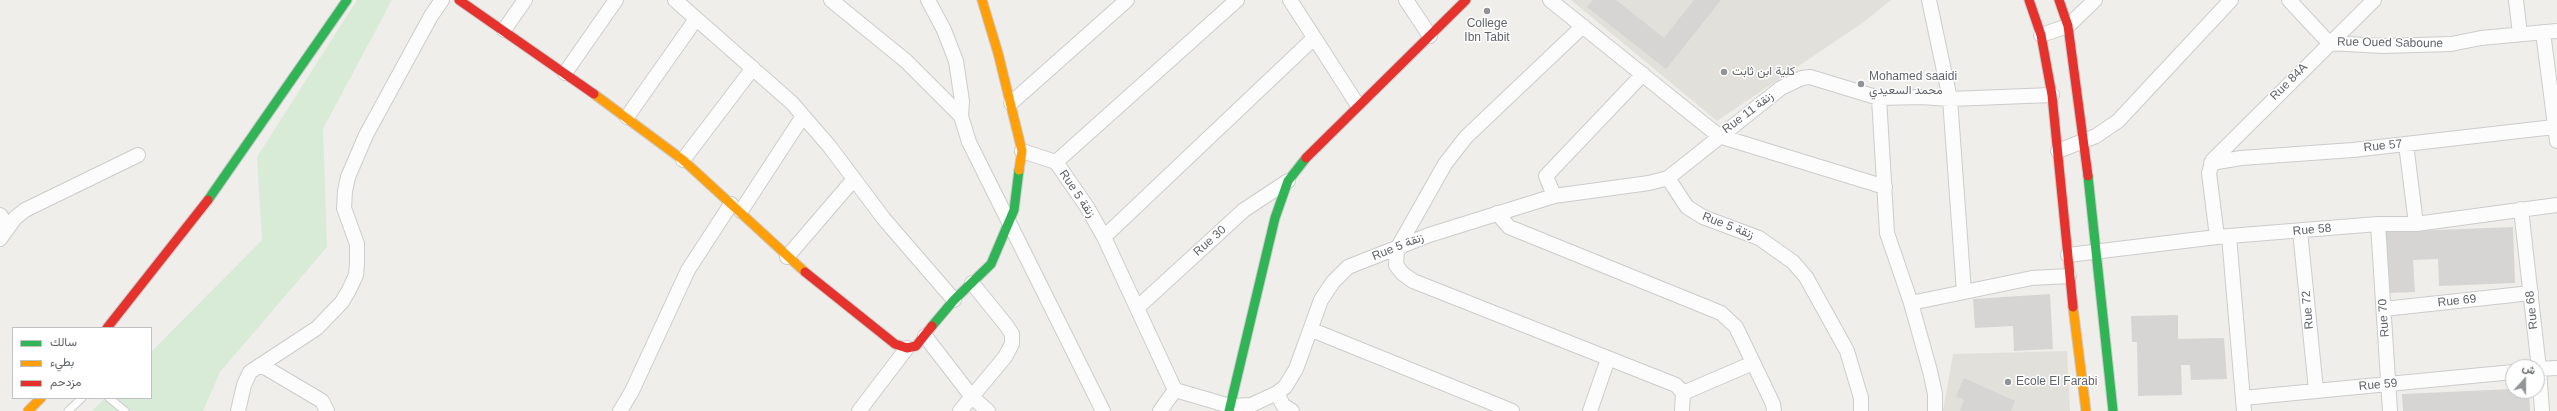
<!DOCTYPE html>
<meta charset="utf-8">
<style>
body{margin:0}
#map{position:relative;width:2557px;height:411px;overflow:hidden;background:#efeeea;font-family:Arial,Vazirmatn,sans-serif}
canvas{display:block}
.legend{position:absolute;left:12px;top:327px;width:140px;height:72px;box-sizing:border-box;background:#fff;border:1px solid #bfc1c3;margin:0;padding:5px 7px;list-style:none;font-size:12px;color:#5f6368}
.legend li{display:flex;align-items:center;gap:8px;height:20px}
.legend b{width:20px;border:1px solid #bfc1c3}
.north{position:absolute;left:2505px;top:359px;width:40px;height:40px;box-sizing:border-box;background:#fff;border:1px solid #bfc1c3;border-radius:50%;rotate:21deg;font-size:11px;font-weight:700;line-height:16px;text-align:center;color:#5f6368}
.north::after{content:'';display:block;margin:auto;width:14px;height:18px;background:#919496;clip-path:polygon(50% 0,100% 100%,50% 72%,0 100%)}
</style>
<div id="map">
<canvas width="2557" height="411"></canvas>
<ul class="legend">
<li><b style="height:5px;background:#30b455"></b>سالك</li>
<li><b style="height:5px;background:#ff9f0a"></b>بطيء</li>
<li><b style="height:5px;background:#e5322d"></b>مزدحم</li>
</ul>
<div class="north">ش</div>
</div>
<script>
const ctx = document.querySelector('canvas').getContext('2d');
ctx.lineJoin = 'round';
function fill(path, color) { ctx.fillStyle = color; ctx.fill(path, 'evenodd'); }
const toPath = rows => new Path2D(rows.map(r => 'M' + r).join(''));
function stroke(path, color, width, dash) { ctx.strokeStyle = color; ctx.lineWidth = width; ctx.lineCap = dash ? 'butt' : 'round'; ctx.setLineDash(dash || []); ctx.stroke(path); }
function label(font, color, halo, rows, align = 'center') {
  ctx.font = font + ' Arial,Vazirmatn,sans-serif'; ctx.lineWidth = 3; ctx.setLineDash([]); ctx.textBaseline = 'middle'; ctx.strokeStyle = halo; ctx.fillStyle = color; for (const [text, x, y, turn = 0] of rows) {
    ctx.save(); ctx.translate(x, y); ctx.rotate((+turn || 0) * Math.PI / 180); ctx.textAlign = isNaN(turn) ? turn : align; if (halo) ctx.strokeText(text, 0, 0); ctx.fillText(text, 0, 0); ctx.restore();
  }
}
const education = toPath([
 [1571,0,1891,0,1864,22,1717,121],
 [2067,351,2070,411,1943,411,1953,354]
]);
const green = toPath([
 [357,0,392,0,323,129,327,247,220,372,203,411,92,411,105,398,151,398,151,352,262,240,257,157]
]);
const building = toPath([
 [1593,0,1616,0,1664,38,1694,0,1721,0,1666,69,1587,7],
 [2513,227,2515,283,2439,286,2438,259,2413,260,2415,292,2388,293,2385,232],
 [2050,294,2053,349,2014,351,2013,326,1975,328,1973,299],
 [2178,315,2178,339,2224,338,2227,379,2191,380,2190,365,2181,365,2182,395,2138,396,2137,342,2132,342,2131,316],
 [1964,378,2015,401,2011,411,1960,411,1964,400,1956,396],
 [2513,389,2513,391,2529,391,2530,411,2403,411,2402,394]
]);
const lane = toPath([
 [109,398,125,411],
 [68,411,82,398]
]);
const street = toPath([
 [675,0,792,103,830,147,884,219,954,300],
 [831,0,906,61,961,116],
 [928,0,944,30,956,61,962,101,961,116,969,142,1103,411],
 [1290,0,1357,104],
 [1406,0,1430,36],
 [1550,0,1719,136,1885,187],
 [1929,0,1950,99,1964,292],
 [2289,0,2329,43,2383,46,2451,44,2481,38,2557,31],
 [2516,0,2520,34],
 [1583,26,1466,137,1445,164,1397,249,1396,265,1402,273,1413,281,1676,385,1683,393,1682,411],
 [504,30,525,0],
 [2543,32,2557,141],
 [2041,35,2068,26,2095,0],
 [565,73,616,0],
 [1879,98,1887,233,1911,303,1930,371,1935,394,1935,411],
 [1011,103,1127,0],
 [627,117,696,19],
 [2406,144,2416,224],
 [1022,151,1056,162,1087,207,1104,237,1175,390,1230,406,1251,405,1277,393,1285,387,1296,369,1321,300,1333,282,1348,267,1429,235,1554,196,1649,183,1668,178,1687,207,1703,217,1759,238,1793,262,1806,277,1847,351,1861,398,1861,411],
 [2058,151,2096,136,2118,121,2231,0],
 [683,160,753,68],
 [1056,162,1237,0],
 [2211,163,2241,158,2353,150,2554,127],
 [1668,178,1781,88,1802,78,1810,77,1879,98,1921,97,1950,99,2052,95],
 [1554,196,1546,176,1643,74],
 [2521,209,2539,369,2542,411],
 [741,211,803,116],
 [1497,213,1509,227,1721,313,1736,327,1773,404,1774,411],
 [0,215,8,227],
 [2378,224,2390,411],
 [2300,231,2316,390],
 [2229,236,2244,411],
 [1104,237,1314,38],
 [2217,237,2209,173,2213,160,2374,0],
 [0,239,15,218,25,210,138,155],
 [2068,255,2217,237,2378,224,2416,224,2557,205],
 [787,257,854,179],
 [1911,303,2032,278,2069,276],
 [1137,308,1244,210,1288,181],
 [2384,309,2531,293],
 [1312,330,1512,411],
 [925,336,972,397,988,411],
 [261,365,322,401,327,411],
 [2537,369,2557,368],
 [1277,393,1283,405,1292,411],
 [1683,393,1753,363],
 [2243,398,2513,372],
 [238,411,244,385,250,372,317,328,342,302,349,290,356,275,357,263,357,244,344,208,345,191,348,177,366,135,431,16,442,0],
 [620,411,632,391,688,270,731,204],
 [859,411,907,348],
 [960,411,1005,357,1012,344,1012,334,1006,325,972,283],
 [1160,411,1175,390],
 [1590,411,1608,359]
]);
const fast = toPath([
 [2088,176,2113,411],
 [208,200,347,0],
 [932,326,954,300,991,264,1014,210,1019,170],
 [1229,411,1275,218,1288,181,1306,158]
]);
const slow = toPath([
 [982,0,998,53,1022,151,1019,170],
 [594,94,683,160,805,272],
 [2073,307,2086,411],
 [28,411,41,398]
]);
const jam = toPath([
 [459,0,594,94],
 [2029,0,2041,35,2052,95,2073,307],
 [2059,0,2068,26,2088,176],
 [1306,158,1466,0],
 [805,272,895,344,907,348,916,346,932,326],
 [107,328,208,200]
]);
const markers = [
 [1487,11,4,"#919496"],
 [1724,72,4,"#919496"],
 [1861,84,4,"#919496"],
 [2008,382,4,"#919496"]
];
const poiNames = [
 ["College",1487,24,"center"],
 ["Ibn Tabit",1487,38,"center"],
 ["كلية ابن ثابت",1732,72],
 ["Mohamed saaidi",1869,77],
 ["محمد السعيدي",1869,91],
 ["Ecole El Farabi",2016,382]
];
const streetNames = [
 ["Rue Oued Saboune",2390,43,1],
 ["Rue 84A",2289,82,-45],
 ["Rue 11 زنقة",1748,113,-37],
 ["Rue 57",2383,146,-6],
 ["Rue 5 زنقة",1077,194,56],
 ["Rue 5 زنقة",1728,226,21],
 ["Rue 58",2312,230,-5],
 ["Rue 30",1210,241,-42],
 ["Rue 5 زنقة",1398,247,-22],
 ["Rue 69",2457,301,-6],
 ["Rue 72",2308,310,-95],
 ["Rue 68",2532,310,-96],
 ["Rue 70",2384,318,-94],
 ["Rue 59",2378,385,-5]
];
fill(education, '#e2e0da');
fill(green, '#d8ebd6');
fill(building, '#d6d5d3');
stroke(lane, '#cbcccc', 9);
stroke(street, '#cbcccc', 16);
stroke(fast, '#cacacb', 11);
stroke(slow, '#cacacb', 11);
stroke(jam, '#cacacb', 11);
stroke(lane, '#fdfcfc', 7);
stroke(street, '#fdfcfc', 14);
stroke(fast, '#30b455', 9);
stroke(slow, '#ff9f0a', 9);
stroke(jam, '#e5322d', 9);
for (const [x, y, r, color] of markers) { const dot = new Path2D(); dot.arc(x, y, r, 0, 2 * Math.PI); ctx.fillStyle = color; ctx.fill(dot); stroke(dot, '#fff', 1.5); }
label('12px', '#5f6368', '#fff', poiNames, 'left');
label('12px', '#5f6368', '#fff', streetNames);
</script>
